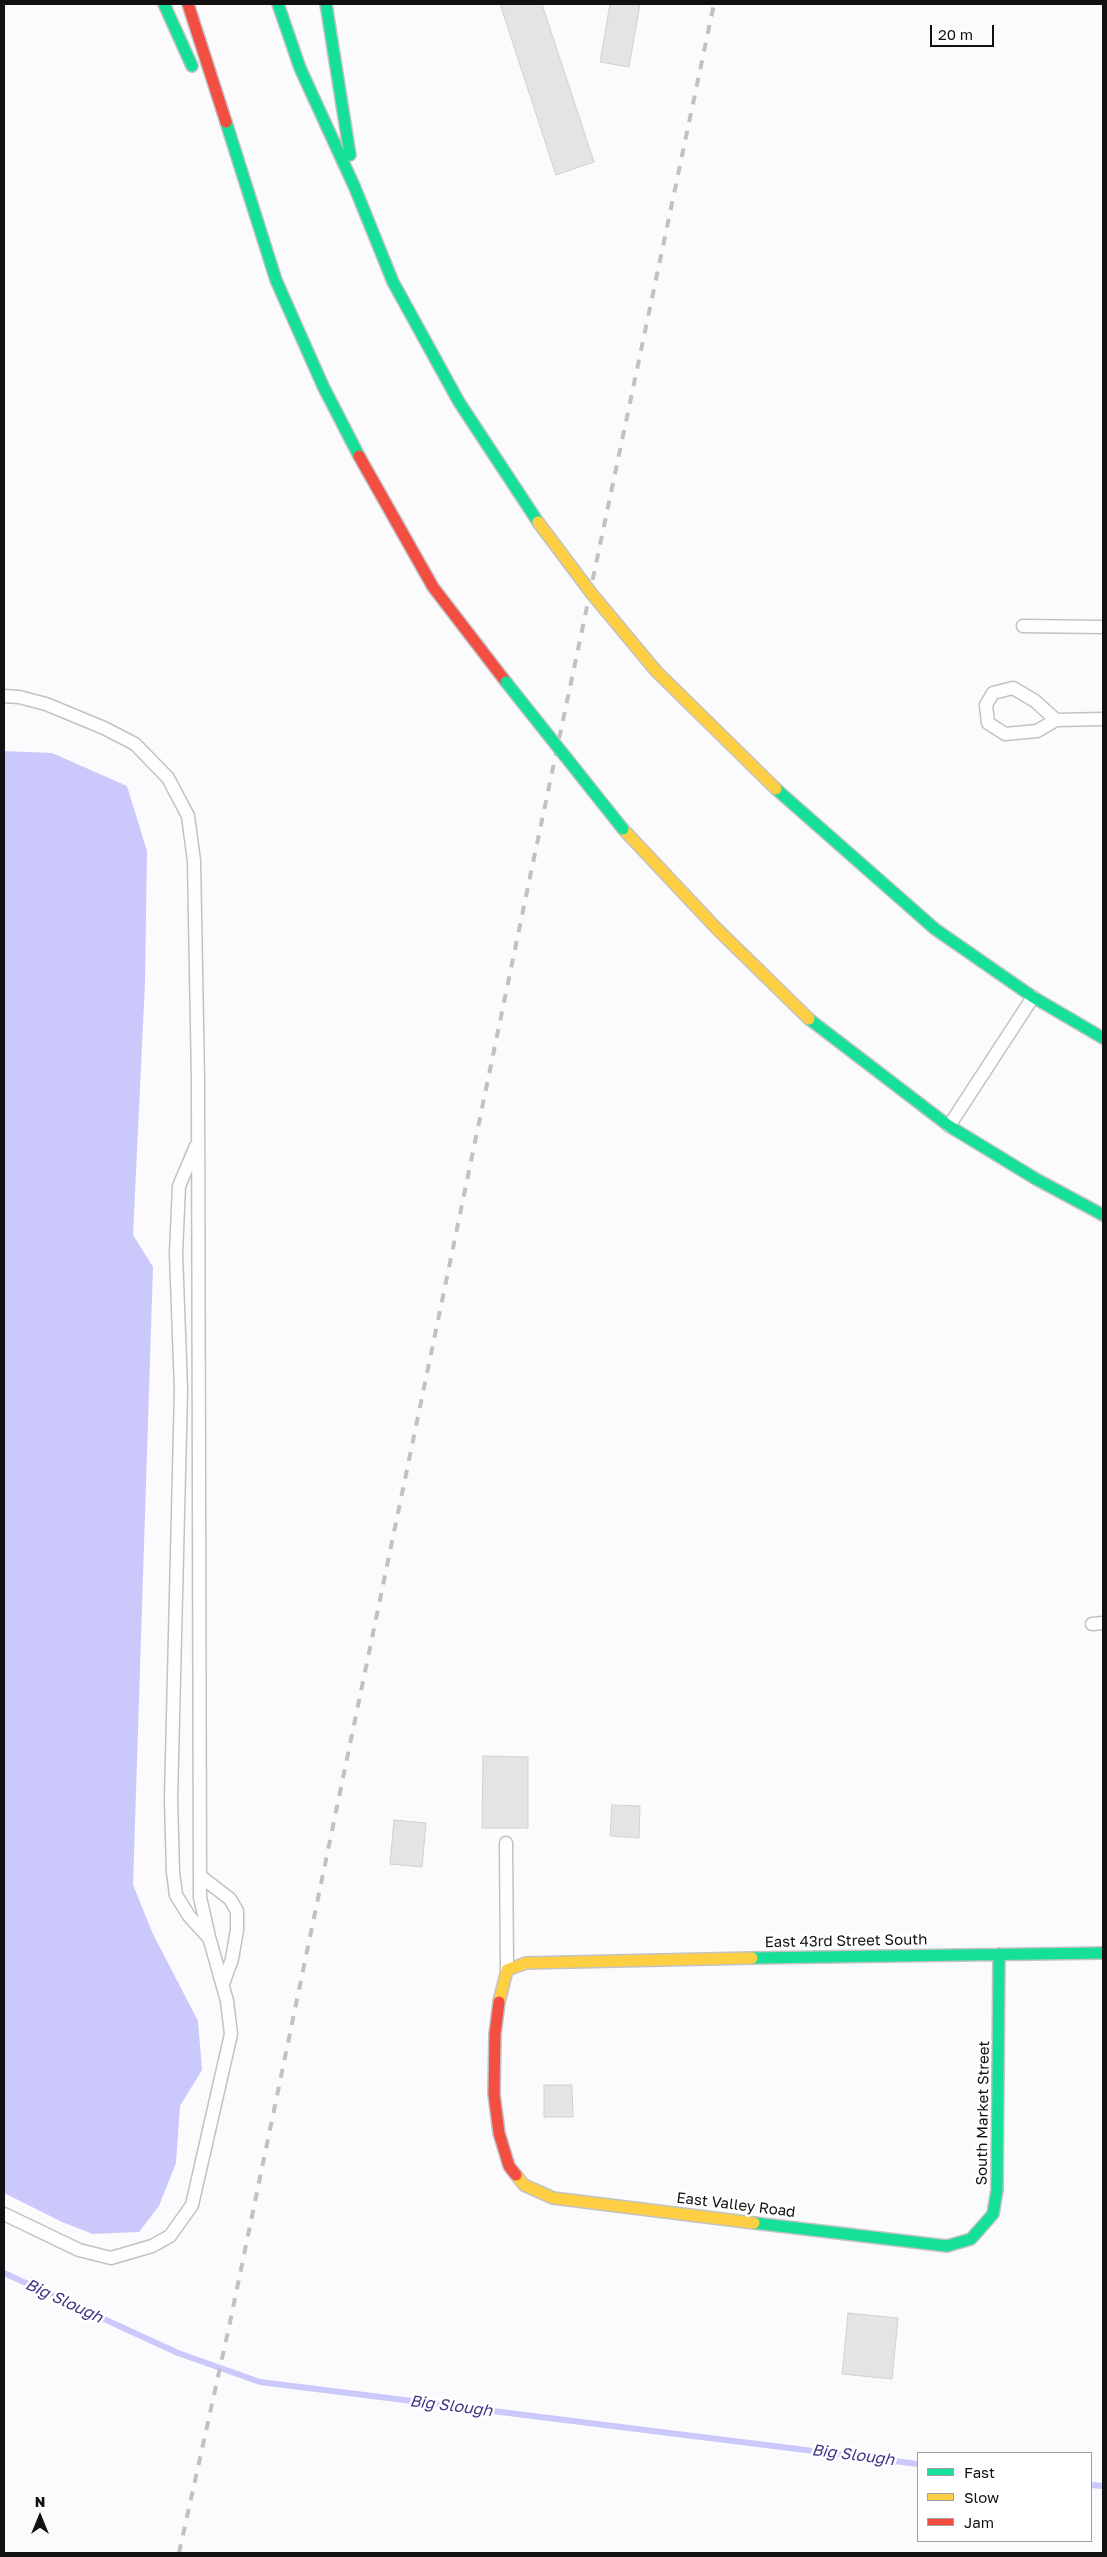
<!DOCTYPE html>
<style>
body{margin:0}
#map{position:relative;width:1107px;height:2557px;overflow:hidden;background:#fbfbfe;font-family:"Golos Text",sans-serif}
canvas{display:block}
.frame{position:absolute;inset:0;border:5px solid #111114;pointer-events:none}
.legend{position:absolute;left:917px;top:2452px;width:175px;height:90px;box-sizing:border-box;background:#fff;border:1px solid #a0a0a1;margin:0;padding:6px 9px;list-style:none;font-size:15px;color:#111114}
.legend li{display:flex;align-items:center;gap:10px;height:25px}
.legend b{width:25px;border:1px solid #a0a0a1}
.north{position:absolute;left:15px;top:2492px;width:50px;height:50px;-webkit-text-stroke:4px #fff;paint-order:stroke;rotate:0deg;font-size:14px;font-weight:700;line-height:20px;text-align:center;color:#111114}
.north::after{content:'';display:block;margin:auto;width:18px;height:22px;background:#111114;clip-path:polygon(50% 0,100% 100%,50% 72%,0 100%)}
.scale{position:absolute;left:930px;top:25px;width:64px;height:22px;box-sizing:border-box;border:2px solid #111114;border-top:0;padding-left:6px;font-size:15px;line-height:18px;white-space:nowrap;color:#111114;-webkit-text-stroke:4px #fff;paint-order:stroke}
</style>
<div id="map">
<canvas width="1107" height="2557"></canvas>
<div class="frame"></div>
<ul class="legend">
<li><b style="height:6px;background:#16e098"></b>Fast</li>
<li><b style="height:6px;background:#ffcf43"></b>Slow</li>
<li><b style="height:6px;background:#f24e42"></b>Jam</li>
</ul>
<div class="north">N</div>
<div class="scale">20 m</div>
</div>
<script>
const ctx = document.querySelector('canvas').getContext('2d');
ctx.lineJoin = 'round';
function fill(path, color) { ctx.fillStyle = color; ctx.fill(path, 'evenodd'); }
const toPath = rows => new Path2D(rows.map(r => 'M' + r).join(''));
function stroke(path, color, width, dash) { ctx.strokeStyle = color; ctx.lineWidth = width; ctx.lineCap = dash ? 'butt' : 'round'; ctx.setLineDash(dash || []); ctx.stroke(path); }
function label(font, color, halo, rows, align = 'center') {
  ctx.font = font + ' "Golos Text",sans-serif'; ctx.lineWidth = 5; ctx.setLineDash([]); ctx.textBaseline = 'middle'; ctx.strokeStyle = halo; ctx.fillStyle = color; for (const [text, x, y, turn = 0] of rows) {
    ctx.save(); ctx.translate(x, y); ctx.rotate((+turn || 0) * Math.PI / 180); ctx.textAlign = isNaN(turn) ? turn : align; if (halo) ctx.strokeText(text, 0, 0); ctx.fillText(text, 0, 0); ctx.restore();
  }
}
const water = toPath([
 [4,751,52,753,127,786,147,851,145,982,133,1235,153,1267,133,1885,153,1934,198,2021,202,2070,180,2106,176,2163,159,2206,139,2232,93,2234,62,2222,4,2193]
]);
const stream = toPath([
 [4,2273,178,2353,260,2382,918,2464],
 [1091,2485,1103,2486]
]);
const building = toPath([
 [500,4,542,4,594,162,556,175,500,4],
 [610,4,640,4,629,67,600,62,610,4],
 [483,1756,528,1757,528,1828,482,1828,483,1756],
 [612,1805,640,1806,639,1838,610,1836,612,1805],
 [394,1820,426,1823,422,1867,390,1864,394,1820],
 [544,2085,572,2085,573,2117,544,2117,544,2085],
 [848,2313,898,2318,892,2379,842,2374,848,2313]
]);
const lane = toPath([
 [1023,626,1103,627],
 [4,696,19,697,46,704,104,728,135,744,168,778,188,816,194,861,198,1080,200,1897,209,1937,227,2001,231,2034,192,2205,170,2236,152,2246,111,2258,79,2250,4,2214],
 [1056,720,1035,701,1013,688,993,693,986,705,988,723,1005,734,1037,731,1056,720,1103,719],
 [949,1126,1033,997],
 [196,1146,179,1186,176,1253,181,1390,171,1799,173,1872,176,1895,189,1916,208,1937],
 [1092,1624,1103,1623],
 [506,1843,507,1970],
 [200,1876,230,1899,237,1911,237,1930,232,1959,223,1984]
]);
const fast = toPath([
 [164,4,192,66],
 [278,4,300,68,355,188,393,282,459,402,538,522],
 [326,4,350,155],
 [226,122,276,280,323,386,359,456],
 [776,789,935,929,1033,997,1103,1038],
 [809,1019,949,1126,1036,1179,1103,1215],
 [752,1958,1103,1953],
 [754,2223,947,2246,971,2239,993,2214,997,2190,999,1954]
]);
const slow = toPath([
 [656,671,776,789],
 [623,829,717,929,809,1019],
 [499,2002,507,1970,526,1963,752,1958],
 [516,2175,524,2185,553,2198,754,2223]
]);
const jam = toPath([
 [188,4,226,122],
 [359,456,433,587,506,682],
 [499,2002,495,2034,494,2094,499,2133,509,2166,516,2175]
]);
const rail = toPath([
 [179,2553,229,2327,530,877,714,4]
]);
const fastBridge = toPath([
 [506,682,623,829]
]);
const slowBridge = toPath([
 [538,522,592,594,656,671]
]);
const streetNames = [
 ["East 43rd Street South",846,1941,-1],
 ["South Market Street",983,2113,-89],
 ["East Valley Road",736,2205,7]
];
const waterNames = [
 ["Big Slough",64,2301,25],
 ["Big Slough",451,2406,7],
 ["Big Slough",853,2455,7]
];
fill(water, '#cbc9fb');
stroke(stream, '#cbc9fb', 6);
fill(building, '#e4e4e6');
stroke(building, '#d1d1d4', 1);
stroke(lane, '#c2c2c5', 15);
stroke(fast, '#c2c2c5', 14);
stroke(slow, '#c2c2c5', 14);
stroke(jam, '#c2c2c5', 14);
stroke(lane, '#fefeff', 12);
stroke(fast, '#16e098', 11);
stroke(slow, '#ffcf43', 11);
stroke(jam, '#f24e42', 11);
stroke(rail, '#c1c1c2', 4, [9, 9]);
stroke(fastBridge, '#c2c2c5', 14, []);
stroke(slowBridge, '#c2c2c5', 14, []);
stroke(fastBridge, '#16e098', 11);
stroke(slowBridge, '#ffcf43', 11);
label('15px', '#111114', '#fff', streetNames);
label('italic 16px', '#413485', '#fff', waterNames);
</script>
